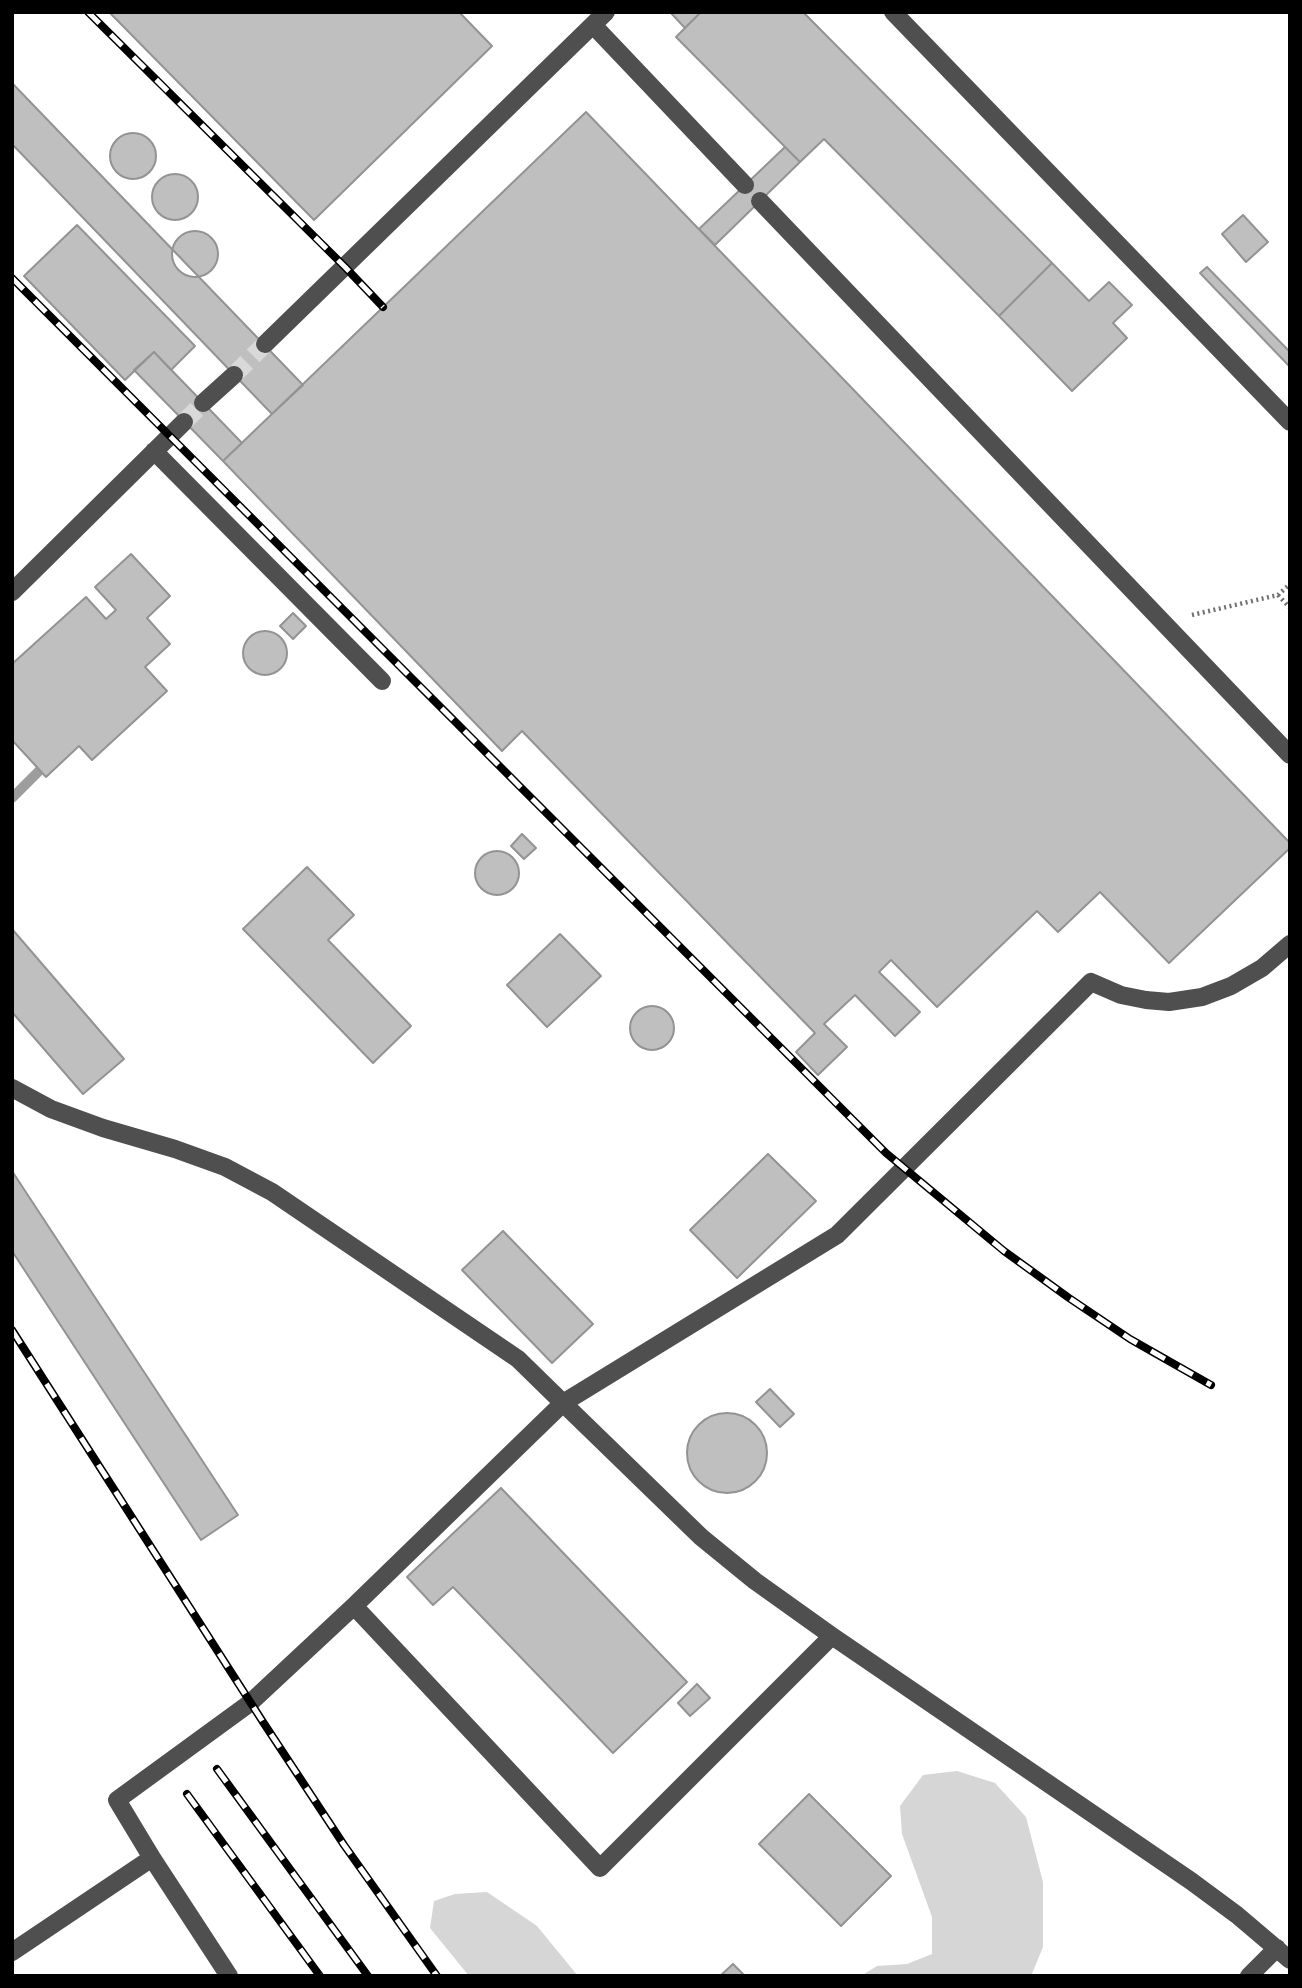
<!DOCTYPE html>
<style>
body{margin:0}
#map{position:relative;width:1302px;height:1988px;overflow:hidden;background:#fff;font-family:Overpass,sans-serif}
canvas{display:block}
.frame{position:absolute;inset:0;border:14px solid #000;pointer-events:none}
</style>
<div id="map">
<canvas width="1302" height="1988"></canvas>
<div class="frame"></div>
</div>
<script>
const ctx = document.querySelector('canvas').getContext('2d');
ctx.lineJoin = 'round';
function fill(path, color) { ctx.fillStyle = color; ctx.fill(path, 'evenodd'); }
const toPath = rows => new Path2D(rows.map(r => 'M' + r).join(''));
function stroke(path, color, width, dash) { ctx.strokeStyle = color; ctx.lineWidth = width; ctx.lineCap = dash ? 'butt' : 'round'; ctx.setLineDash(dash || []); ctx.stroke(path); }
const green = toPath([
 [957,1771,995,1783,1026,1817,1043,1882,1043,1947,1031,1976,861,1976,877,1966,907,1964,932,1954,932,1917,902,1834,900,1806,923,1775],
 [487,1892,537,1926,578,1976,469,1976,430,1928,434,1901,455,1894]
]);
const stream = toPath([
 [12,798,40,770]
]);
const building = toPath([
 [109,12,459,12,492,46,314,220,109,12],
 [670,12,701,12,685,28,670,12],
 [701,12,803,12,1052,263,999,316,824,139,800,162,676,37,701,12],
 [12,83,303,385,272,414,12,144,12,83],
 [586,112,1290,843,1290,848,1169,963,1100,892,1058,932,1037,911,937,1007,891,960,879,972,920,1012,895,1036,855,995,824,1024,847,1047,818,1075,796,1052,815,1033,637,850,522,731,502,751,223,461,586,112],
 '110 156a23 23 0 1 1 46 0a23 23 0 1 1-46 0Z',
 [785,147,800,162,715,245,699,229,785,147],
 '152 197a23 23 0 1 1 46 0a23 23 0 1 1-46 0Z',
 [1243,215,1268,242,1246,262,1222,234,1243,215],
 [77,225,195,346,171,370,154,352,125,380,24,276,77,225],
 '172 254a23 23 0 1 1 46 0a23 23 0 1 1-46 0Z',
 [1052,263,1089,301,1109,282,1132,305,1113,323,1127,338,1072,391,999,316,1052,263],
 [1207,267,1290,352,1290,367,1200,273,1207,267],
 [154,352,242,443,223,461,134,370,154,352],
 [131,554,170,596,147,618,170,644,145,667,167,691,92,760,79,746,46,777,12,740,12,664,86,597,106,619,116,610,95,587,131,554],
 [293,613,306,626,293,639,280,626,293,613],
 '243 653a22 22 0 1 1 44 0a22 22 0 1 1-44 0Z',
 [522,834,536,848,524,859,511,846,522,834],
 '475 873a22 22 0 1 1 44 0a22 22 0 1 1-44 0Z',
 [307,867,354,915,328,940,411,1026,373,1063,243,929,307,867],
 [12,929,124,1059,83,1094,12,1012,12,929],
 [560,934,601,976,547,1027,507,985,560,934],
 '630 1028a22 22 0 1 1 44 0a22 22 0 1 1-44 0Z',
 [768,1154,816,1201,737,1278,690,1230,768,1154],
 [12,1171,238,1515,201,1540,12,1251,12,1171],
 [503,1231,593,1324,552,1363,462,1270,503,1231],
 [770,1389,794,1414,780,1427,756,1402,770,1389],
 '687 1453a40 40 0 1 1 80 0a40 40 0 1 1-80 0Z',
 [501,1488,687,1682,613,1753,453,1587,433,1605,407,1577,501,1488],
 [697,1684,710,1698,690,1716,678,1703,697,1684],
 [809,1794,891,1876,841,1926,759,1844,809,1794],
 [733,1964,745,1976,720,1976,733,1964]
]);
const minorTunnel = toPath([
 [234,375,265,344],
 [184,422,203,403]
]);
const path = toPath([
 [1278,595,1290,608],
 [1192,615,1278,595,1290,584]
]);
const minor = toPath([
 [893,12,1290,422],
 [593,25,745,185],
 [760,201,1290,755],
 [265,344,606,12],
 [203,403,234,375],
 [154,451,382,681],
 [12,592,184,422],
 [1290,944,1262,968,1231,986,1202,997,1169,1002,1146,1000,1121,995,1091,982,837,1235,563,1403,701,1537,755,1581,832,1636,1191,1881,1237,1915,1290,1960],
 [12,1088,51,1109,103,1128,175,1149,225,1167,272,1192,518,1359,563,1403,354,1606,250,1703,117,1800,152,1858],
 [354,1606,600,1868,832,1636],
 [12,1952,152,1858,229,1976],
 [1249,1976,1277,1948]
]);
const rail = toPath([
 [88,12,345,267,383,307],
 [12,278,886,1153,1004,1251,1069,1298,1130,1339,1211,1385],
 [12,1330,263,1722,344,1845,437,1976],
 [217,1769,368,1976],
 [187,1794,320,1976]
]);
fill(green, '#d6d6d6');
stroke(stream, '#9d9d9d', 10);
fill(building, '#bfbfbf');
stroke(building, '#939393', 2);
stroke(minorTunnel, '#d9d9d9', 18, [18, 9]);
stroke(path, '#717171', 4.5, [2, 3.5]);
stroke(minor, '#4f4f4f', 18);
stroke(rail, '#000', 8);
stroke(rail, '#fff', 5, [16]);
</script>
